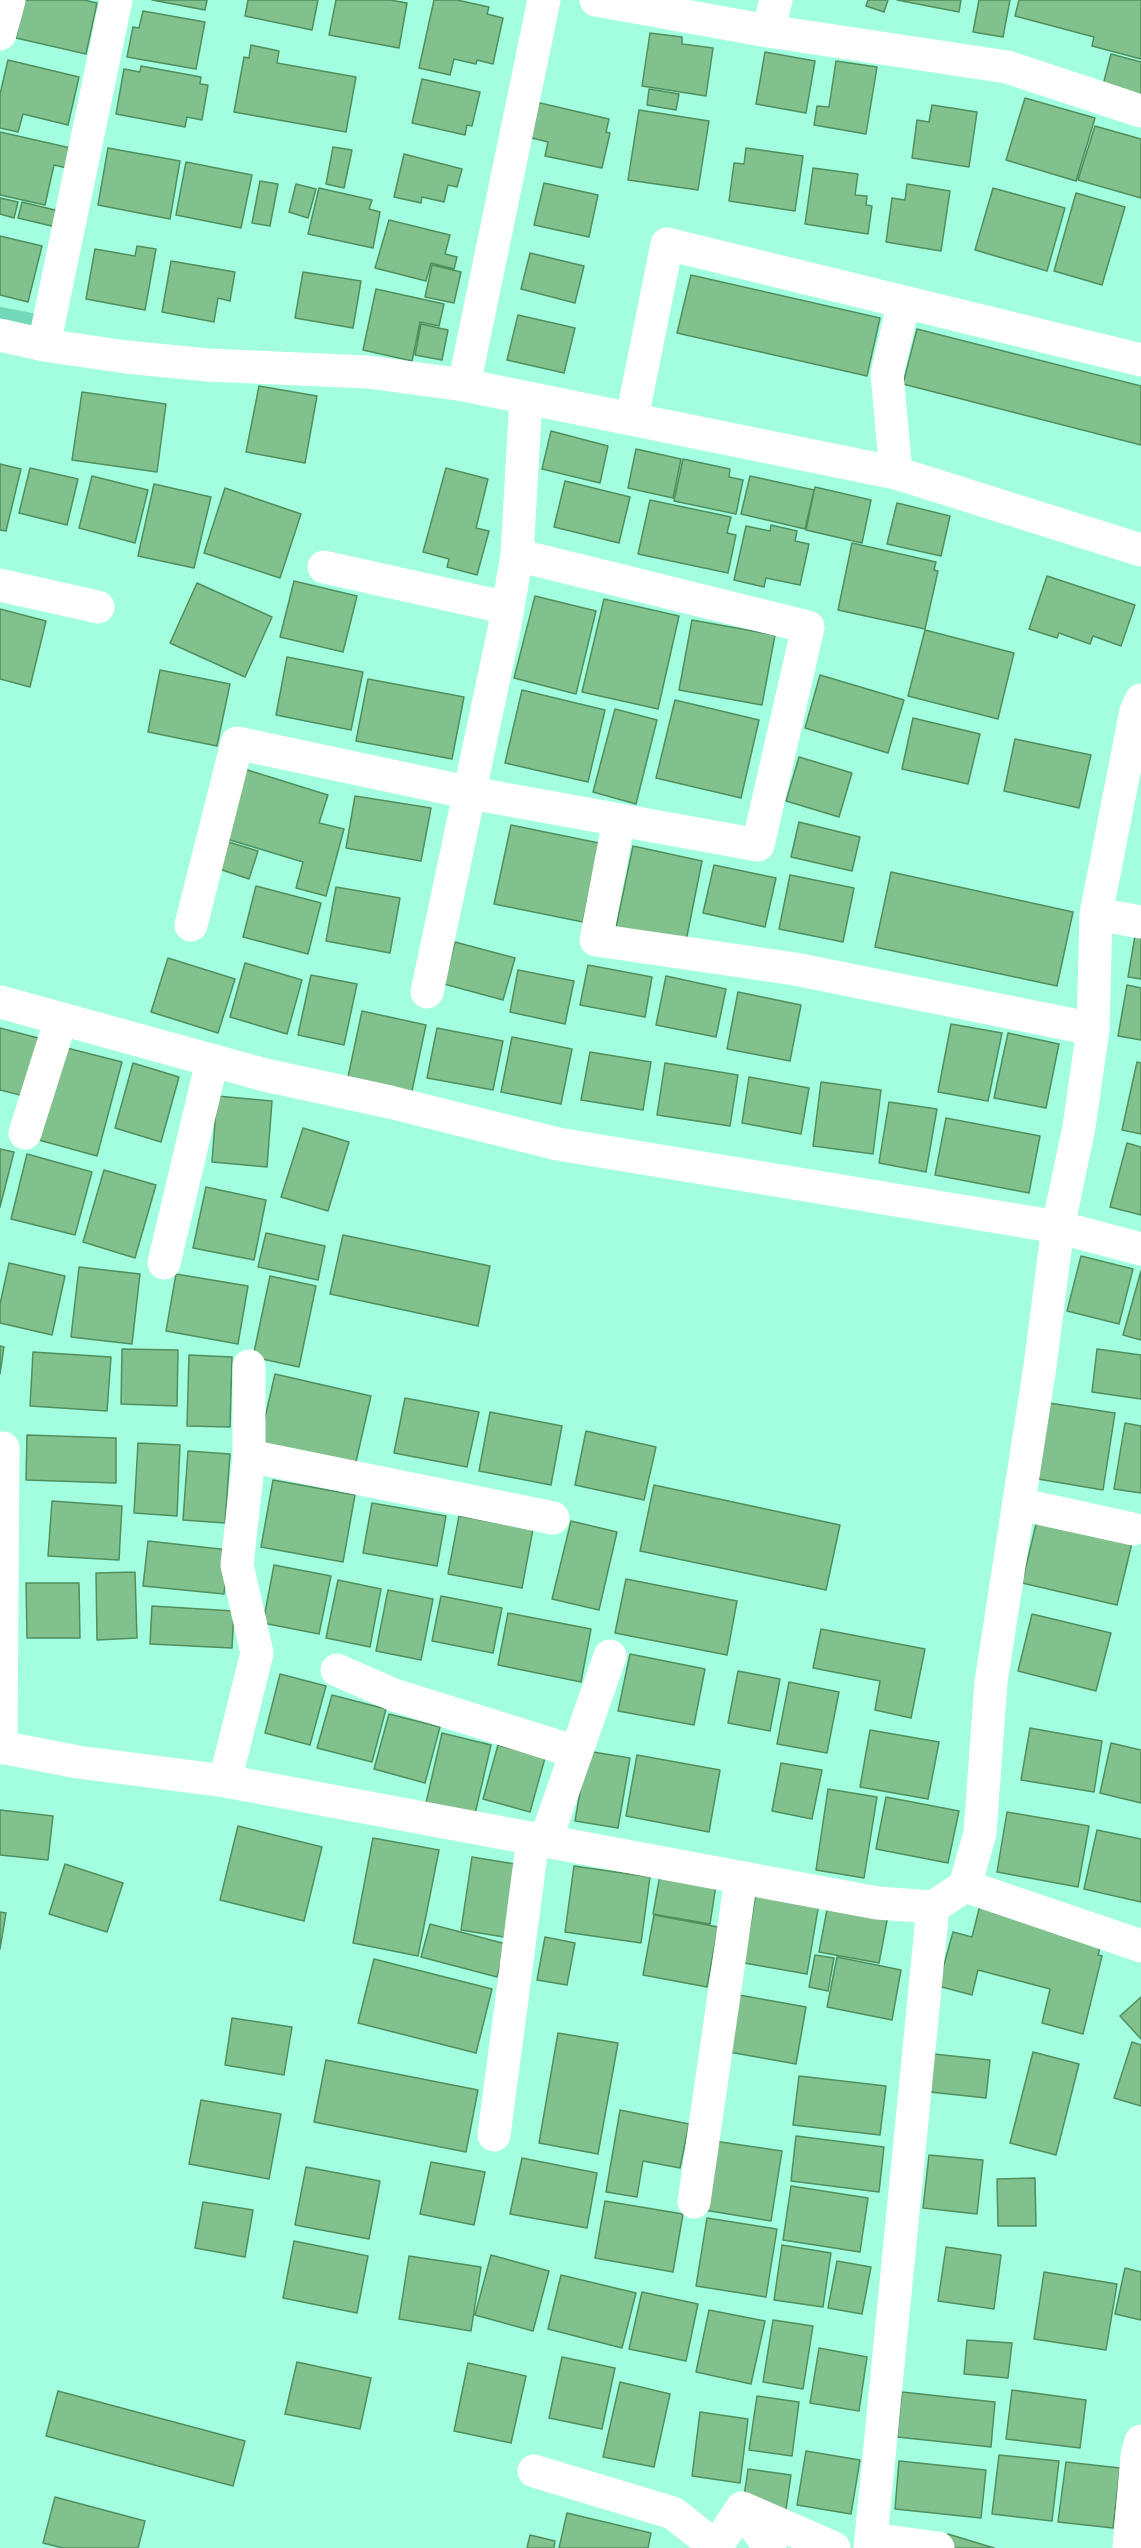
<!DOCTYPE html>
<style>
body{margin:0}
canvas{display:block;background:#a2fede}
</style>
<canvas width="1141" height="2548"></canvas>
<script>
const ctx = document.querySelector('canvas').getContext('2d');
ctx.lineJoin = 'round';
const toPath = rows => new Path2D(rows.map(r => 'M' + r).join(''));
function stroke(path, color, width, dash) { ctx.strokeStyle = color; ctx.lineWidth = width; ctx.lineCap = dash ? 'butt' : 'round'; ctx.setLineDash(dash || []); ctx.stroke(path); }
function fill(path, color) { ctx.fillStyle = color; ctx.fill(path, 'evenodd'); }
const stream = toPath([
 [0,313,36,320]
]);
const building = toPath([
 [24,0,84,0,97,3,86,54,16,38,24,0],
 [152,0,207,0,205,10,152,0],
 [248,0,318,0,312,30,245,16,248,0],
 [336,0,390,0,407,3,399,48,329,35,336,0],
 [434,0,457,0,489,7,487,14,503,18,493,64,477,60,476,64,454,59,450,75,419,68,434,0],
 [868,0,888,0,884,12,866,6,868,0],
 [897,0,961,0,959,12,897,0],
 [979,0,1010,0,1003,37,973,32,979,0],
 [1019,0,1141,0,1141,59,1092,46,1094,37,1015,16,1019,0],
 [143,11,205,22,196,69,127,57,133,27,139,28,143,11],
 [650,33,682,37,682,44,713,48,706,96,642,86,650,33],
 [251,45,279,51,277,63,356,77,346,132,234,112,244,57,249,58,251,45],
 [765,52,815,61,806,113,756,104,765,52],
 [1111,54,1141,62,1141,94,1103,85,1111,54],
 [8,60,79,77,68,125,23,114,18,132,0,128,0,94,8,60],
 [836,61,877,67,866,134,814,125,817,106,829,107,836,61],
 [141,66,201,77,200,84,208,85,202,120,187,117,185,127,116,114,124,69,140,72,141,66],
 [422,79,480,92,472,126,467,125,465,135,412,123,422,79],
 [649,89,679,94,676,110,647,105,649,89],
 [1025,98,1095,118,1076,181,1006,160,1025,98],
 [536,102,609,119,606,132,610,133,602,168,545,156,548,142,528,137,536,102],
 [932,105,977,112,969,167,912,158,917,120,929,122,932,105],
 [639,110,709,121,698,190,628,180,639,110],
 [1095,126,1141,139,1141,198,1078,180,1095,126],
 [0,132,75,149,71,169,54,165,45,205,0,195,0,132],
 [333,147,352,150,344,188,326,184,333,147],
 [108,148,180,161,170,219,98,205,108,148],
 [746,148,803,156,795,211,729,201,734,163,744,164,746,148],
 [404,154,462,169,457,187,448,185,444,202,422,197,421,203,394,197,404,154],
 [186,162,252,175,241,228,176,215,186,162],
 [813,168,858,174,855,195,867,196,866,205,872,206,868,234,805,224,813,168],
 [260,181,278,184,270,226,252,223,260,181],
 [544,183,598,195,589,237,534,225,544,183],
 [296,184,316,189,308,218,289,212,296,184],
 [907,184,950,191,941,251,886,242,892,198,905,200,907,184],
 [319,188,372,200,369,209,380,212,373,248,308,234,319,188],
 [993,188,1065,208,1047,271,975,250,993,188],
 [1076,193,1125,207,1102,285,1054,271,1076,193],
 [0,198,18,202,14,218,0,214,0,198],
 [22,202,59,211,56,227,18,218,22,202],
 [389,220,450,235,445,254,457,257,454,269,431,263,426,281,375,268,389,220],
 [0,236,42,246,28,302,0,295,0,236],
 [137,246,156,249,145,310,86,299,95,249,135,256,137,246],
 [530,253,584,266,575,303,521,289,530,253],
 [171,261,235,272,230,301,218,298,214,322,162,312,171,261],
 [432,265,461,272,454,303,425,297,432,265],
 [303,272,361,281,353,328,295,318,303,272],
 [691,275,880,318,867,376,677,333,691,275],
 [376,289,444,304,439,326,420,322,412,361,363,350,376,289],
 [518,315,575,328,564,373,507,360,518,315],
 [421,324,448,330,442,360,415,355,421,324],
 [917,329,1141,386,1141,445,903,384,917,329],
 [259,386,317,396,305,463,246,452,259,386],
 [82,392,166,404,157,472,72,460,82,392],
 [551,431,608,446,600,483,542,469,551,431],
 [636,449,681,459,673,498,628,488,636,449],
 [683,459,730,469,729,477,743,480,736,514,674,501,683,459],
 [0,464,21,469,6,531,0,530,0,464],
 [30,468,78,479,67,525,19,513,30,468],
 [446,468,488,479,476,528,489,531,477,575,447,567,449,559,423,552,446,468],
 [92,476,148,490,135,543,79,528,92,476],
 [750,476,814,490,805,529,741,514,750,476],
 [565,481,630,497,619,543,554,527,565,481],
 [154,484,211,497,194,568,138,556,154,484],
 [815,487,871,500,862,543,806,530,815,487],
 [225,488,301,514,280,578,204,553,225,488],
 [650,500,731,517,727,533,736,535,728,573,638,554,650,500],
 [897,503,950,516,941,556,887,544,897,503],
 [771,525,797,531,795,541,809,544,800,585,766,578,764,587,734,580,746,526,770,531,771,525],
 [852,543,936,562,934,570,938,571,925,629,838,610,852,543],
 [1047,576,1135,605,1121,646,1093,636,1090,644,1059,633,1057,638,1029,629,1047,576],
 [294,581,357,596,343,652,280,637,294,581],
 [197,583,272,617,245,677,170,643,197,583],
 [535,596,596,611,576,694,514,678,535,596],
 [604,599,679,616,658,709,582,692,604,599],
 [0,609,46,621,30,687,0,679,0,609],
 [692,620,775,635,762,705,679,690,692,620],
 [925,630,1014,653,998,719,908,696,925,630],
 [287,657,363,672,351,730,276,715,287,657],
 [160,670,230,684,217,746,148,732,160,670],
 [820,675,904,700,888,753,805,728,820,675],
 [368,679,464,697,452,759,356,741,368,679],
 [522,690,605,710,588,782,505,763,522,690],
 [675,700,759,720,741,798,656,778,675,700],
 [615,709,657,720,636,804,593,792,615,709],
 [913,718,980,734,968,784,902,769,913,718],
 [1015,739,1091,755,1079,808,1004,791,1015,739],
 [799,757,852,773,839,817,786,801,799,757],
 [241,768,328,795,319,823,344,829,326,896,296,888,303,862,220,837,241,768],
 [355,796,431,808,421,861,346,848,355,796],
 [799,822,860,837,852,871,791,857,799,822],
 [511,825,599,843,583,922,494,904,511,825],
 [225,841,258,851,249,879,216,868,225,841],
 [633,846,702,861,685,946,615,932,633,846],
 [714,865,776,878,765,927,703,913,714,865],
 [891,872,1073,912,1057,986,875,947,891,872],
 [790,875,854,888,843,942,779,929,790,875],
 [256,886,321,903,308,954,243,937,256,886],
 [336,887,400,898,390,953,326,941,336,887],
 [1135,936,1141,937,1141,979,1128,977,1135,936],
 [455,942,515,958,503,1000,444,984,455,942],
 [168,958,235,979,218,1033,151,1012,168,958],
 [245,963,302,980,287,1034,230,1017,245,963],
 [588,965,652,977,645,1017,580,1005,588,965],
 [518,970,574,981,565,1024,510,1012,518,970],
 [311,975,357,984,344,1045,298,1035,311,975],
 [666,976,726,989,716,1037,656,1025,666,976],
 [1127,985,1141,988,1141,1040,1118,1036,1127,985],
 [738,992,801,1005,790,1061,727,1049,738,992],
 [362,1011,426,1025,412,1091,348,1077,362,1011],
 [951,1024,1002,1033,988,1101,938,1092,951,1024],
 [0,1028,42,1039,28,1097,0,1090,0,1028],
 [437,1028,503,1041,493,1090,427,1078,437,1028],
 [1008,1033,1059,1044,1046,1108,994,1098,1008,1033],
 [512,1037,572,1049,561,1104,501,1092,512,1037],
 [59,1046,122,1062,97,1156,35,1139,59,1046],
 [590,1052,651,1062,643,1110,581,1100,590,1052],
 [1137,1062,1141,1063,1141,1134,1122,1130,1137,1062],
 [133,1063,179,1077,161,1142,115,1128,133,1063],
 [665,1063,738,1075,730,1126,657,1115,665,1063],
 [749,1077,809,1088,801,1134,742,1123,749,1077],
 [821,1082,881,1090,873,1154,813,1146,821,1082],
 [217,1096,272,1101,267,1167,212,1162,217,1096],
 [889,1102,937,1109,926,1172,879,1163,889,1102],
 [946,1118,1040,1136,1029,1193,935,1175,946,1118],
 [303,1128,349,1142,328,1211,281,1197,303,1128],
 [1127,1143,1141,1147,1141,1215,1110,1207,1127,1143],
 [0,1149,14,1152,0,1207,0,1149],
 [27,1154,92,1172,75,1235,11,1219,27,1154],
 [104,1170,156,1185,135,1258,83,1242,104,1170],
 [206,1187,266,1200,254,1260,193,1248,206,1187],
 [266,1233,325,1246,318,1280,258,1267,266,1233],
 [343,1235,490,1266,478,1326,330,1294,343,1235],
 [1081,1256,1133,1269,1119,1324,1067,1311,1081,1256],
 [9,1263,65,1276,52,1335,0,1323,0,1304,9,1263],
 [79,1267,140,1274,132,1344,71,1337,79,1267],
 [1141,1271,1141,1340,1123,1335,1141,1271],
 [176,1274,248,1286,238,1344,166,1331,176,1274],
 [270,1276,316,1286,299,1367,253,1357,270,1276],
 [0,1346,4,1347,0,1374,0,1346],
 [122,1349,178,1350,177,1406,121,1404,122,1349],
 [1097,1349,1141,1355,1141,1399,1092,1392,1097,1349],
 [33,1352,111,1357,107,1411,30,1406,33,1352],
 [189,1355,232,1357,230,1427,187,1426,189,1355],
 [275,1374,371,1396,355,1466,259,1444,275,1374],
 [405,1398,479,1412,467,1467,394,1453,405,1398],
 [1049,1403,1115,1413,1103,1490,1038,1479,1049,1403],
 [490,1412,562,1426,551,1485,479,1471,490,1412],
 [1125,1423,1141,1426,1141,1493,1114,1489,1125,1423],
 [586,1431,656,1447,644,1500,575,1485,586,1431],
 [27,1435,116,1438,116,1483,26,1480,27,1435],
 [138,1443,180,1445,177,1516,134,1513,138,1443],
 [188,1451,230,1454,225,1523,183,1520,188,1451],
 [273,1480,355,1495,343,1562,261,1547,273,1480],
 [654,1485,840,1525,826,1590,640,1551,654,1485],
 [52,1501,122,1506,119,1560,48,1556,52,1501],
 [372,1503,446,1516,437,1566,363,1553,372,1503],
 [459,1516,533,1529,522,1588,448,1574,459,1516],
 [1037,1520,1132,1543,1117,1605,1022,1583,1037,1520],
 [571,1521,617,1532,599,1610,552,1599,571,1521],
 [148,1541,229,1550,224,1594,143,1586,148,1541],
 [274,1565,331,1576,319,1634,263,1623,274,1565],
 [135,1572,137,1638,97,1640,96,1573,135,1572],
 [626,1579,737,1601,727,1655,615,1633,626,1579],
 [338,1580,381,1589,370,1647,326,1638,338,1580],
 [26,1583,79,1583,80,1638,27,1638,26,1583],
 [388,1590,433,1599,421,1660,376,1651,388,1590],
 [441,1596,502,1608,493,1653,432,1641,441,1596],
 [152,1606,234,1611,232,1648,150,1644,152,1606],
 [508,1613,591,1629,581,1682,498,1665,508,1613],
 [1032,1614,1111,1633,1096,1691,1018,1671,1032,1614],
 [821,1629,925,1649,911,1718,875,1710,880,1681,813,1668,821,1629],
 [630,1654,705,1669,694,1725,618,1711,630,1654],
 [738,1671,780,1679,770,1731,728,1723,738,1671],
 [280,1674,326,1686,310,1745,265,1733,280,1674],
 [789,1682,839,1692,827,1753,777,1744,789,1682],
 [332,1695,386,1709,372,1762,317,1748,332,1695],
 [389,1714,440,1727,425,1783,374,1769,389,1714],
 [1030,1728,1102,1741,1094,1792,1021,1780,1030,1728],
 [870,1730,939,1742,928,1799,860,1787,870,1730],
 [442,1733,491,1745,475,1814,426,1803,442,1733],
 [1111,1743,1141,1750,1141,1803,1100,1793,1111,1743],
 [498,1745,545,1758,530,1812,483,1799,498,1745],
 [587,1751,630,1758,618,1828,575,1821,587,1751],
 [637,1755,720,1770,709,1832,626,1816,637,1755],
 [781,1763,822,1770,812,1819,772,1811,781,1763],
 [828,1789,877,1797,864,1878,816,1870,828,1789],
 [886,1797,959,1811,948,1863,876,1849,886,1797],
 [0,1810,53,1816,48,1860,0,1855,0,1810],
 [1007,1812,1089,1826,1078,1887,997,1872,1007,1812],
 [238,1826,322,1847,304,1921,220,1900,238,1826],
 [1097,1830,1141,1839,1141,1902,1084,1889,1097,1830],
 [373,1838,439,1850,418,1956,353,1943,373,1838],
 [472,1857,515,1864,504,1937,461,1930,472,1857],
 [65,1864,123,1883,107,1932,49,1914,65,1864],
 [574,1866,650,1877,641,1943,565,1932,574,1866],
 [660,1875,716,1885,710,1924,653,1914,660,1875],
 [756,1892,819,1903,807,1974,744,1963,756,1892],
 [829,1899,889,1910,879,1963,819,1952,829,1899],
 [980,1905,1103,1937,1098,1955,1102,1956,1083,2034,1042,2023,1050,1989,978,1970,972,1995,938,1986,953,1932,972,1937,980,1905],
 [0,1912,6,1913,0,1949,0,1912],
 [654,1915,718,1927,707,1987,643,1975,654,1915],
 [430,1924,506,1944,497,1977,421,1957,430,1924],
 [545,1937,575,1943,567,1985,537,1980,545,1937],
 [815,1955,834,1958,828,1991,809,1987,815,1955],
 [837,1957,901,1970,892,2020,827,2007,837,1957],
 [374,1959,492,1989,476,2053,358,2023,374,1959],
 [739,1995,806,2007,796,2064,729,2052,739,1995],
 [1141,1997,1141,2039,1120,2016,1141,1997],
 [232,2018,292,2027,284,2075,225,2065,232,2018],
 [558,2033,618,2043,598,2154,539,2143,558,2033],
 [1132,2042,1141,2045,1141,2106,1114,2098,1132,2042],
 [1033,2052,1079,2064,1056,2155,1010,2143,1033,2052],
 [934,2054,990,2060,986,2098,930,2092,934,2054],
 [326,2060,478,2090,466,2152,314,2122,326,2060],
 [799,2076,886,2086,880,2135,793,2125,799,2076],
 [201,2100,281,2114,269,2179,189,2164,201,2100],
 [620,2110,689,2124,680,2168,643,2161,637,2197,606,2192,620,2110],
 [796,2136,884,2147,879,2192,791,2181,796,2136],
 [714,2141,782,2151,771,2221,704,2210,714,2141],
 [929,2155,983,2160,977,2214,923,2208,929,2155],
 [522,2158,597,2173,587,2228,510,2214,522,2158],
 [431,2162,485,2172,474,2225,420,2214,431,2162],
 [306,2167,380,2181,369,2239,295,2225,306,2167],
 [1035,2178,1036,2226,998,2226,997,2179,1035,2178],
 [791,2186,868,2198,860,2252,783,2240,791,2186],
 [605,2201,683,2214,673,2272,595,2258,605,2201],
 [203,2202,253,2210,245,2257,195,2248,203,2202],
 [707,2218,777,2229,766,2297,696,2286,707,2218],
 [294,2241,368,2256,357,2313,283,2298,294,2241],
 [782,2245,831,2253,823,2307,774,2300,782,2245],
 [946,2247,1001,2255,994,2309,938,2301,946,2247],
 [491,2255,549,2271,533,2331,475,2315,491,2255],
 [409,2256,481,2267,471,2331,399,2319,409,2256],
 [837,2261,871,2267,862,2314,828,2308,837,2261],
 [1125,2268,1141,2272,1141,2320,1115,2314,1125,2268],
 [1044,2272,1117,2284,1106,2350,1034,2339,1044,2272],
 [561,2275,636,2293,622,2348,548,2329,561,2275],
 [642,2292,698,2304,686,2361,629,2349,642,2292],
 [709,2310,765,2321,751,2384,696,2372,709,2310],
 [773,2320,813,2326,803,2389,763,2382,773,2320],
 [967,2340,1012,2343,1008,2378,964,2374,967,2340],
 [819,2348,867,2357,859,2411,810,2403,819,2348],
 [562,2357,615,2368,602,2429,549,2418,562,2357],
 [297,2362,371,2378,360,2429,285,2414,297,2362],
 [468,2363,526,2376,511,2443,454,2431,468,2363],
 [620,2382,670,2394,654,2467,603,2457,620,2382],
 [1012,2390,1086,2400,1080,2448,1006,2439,1012,2390],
 [58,2391,245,2441,233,2486,46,2436,58,2391],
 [902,2392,995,2402,991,2447,897,2437,902,2392],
 [757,2396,799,2402,792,2456,749,2450,757,2396],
 [700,2412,748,2419,740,2483,692,2476,700,2412],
 [806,2451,860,2460,851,2514,797,2505,806,2451],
 [999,2455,1059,2461,1052,2521,992,2514,999,2455],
 [899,2461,986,2470,981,2518,895,2509,899,2461],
 [1066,2462,1120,2468,1113,2528,1058,2522,1066,2462],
 [748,2469,791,2475,783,2530,740,2524,748,2469],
 [55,2497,145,2521,138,2548,63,2548,43,2543,55,2497],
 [567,2513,651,2533,648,2548,559,2548,567,2513],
 [948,2534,994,2548,944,2548,948,2534],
 [530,2535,555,2541,554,2548,527,2548,530,2535]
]);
const minor = toPath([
 [596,0,768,31,1007,67,1141,111],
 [768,31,776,0],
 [0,34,9,0],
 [0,335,44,345,126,357,208,365,368,372,464,385,896,473,1141,550],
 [44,345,116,0],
 [464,385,544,0],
 [632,418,667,244,1141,360],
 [896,473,887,374,904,302],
 [324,567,508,608],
 [0,585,98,607],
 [619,820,596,940,795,969,1093,1029],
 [1096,914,1141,922],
 [191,925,237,743,471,793,758,845,808,627,517,555],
 [427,992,504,630,517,555,526,398],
 [0,1002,265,1075,390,1102,558,1144,1058,1227,1141,1249],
 [25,1133,61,1019],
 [164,1263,212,1061],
 [249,1456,553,1518],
 [1019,1504,1133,1529],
 [337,1670,394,1695,576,1752],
 [0,1747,78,1762,225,1781,877,1903,933,1907,965,1886,1141,1946],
 [1,1748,3,1448],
 [225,1781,257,1653,237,1565,249,1456,249,1366],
 [545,1842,610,1656],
 [965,1886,980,1833,991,1682,1040,1366,1058,1227,1079,1127,1093,1029,1096,914,1136,711,1141,700],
 [494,2135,533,1839],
 [694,2202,741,1878],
 [534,2471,673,2513,716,2547,742,2508],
 [871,2539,938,2548],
 [770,2548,742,2508,834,2548],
 [870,2548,933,1907],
 [1129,2548,1137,2456,1141,2441]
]);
stroke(stream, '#73d8b7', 12);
fill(building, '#80c18d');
stroke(building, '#508f5e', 1.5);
stroke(minor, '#fff', 33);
</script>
